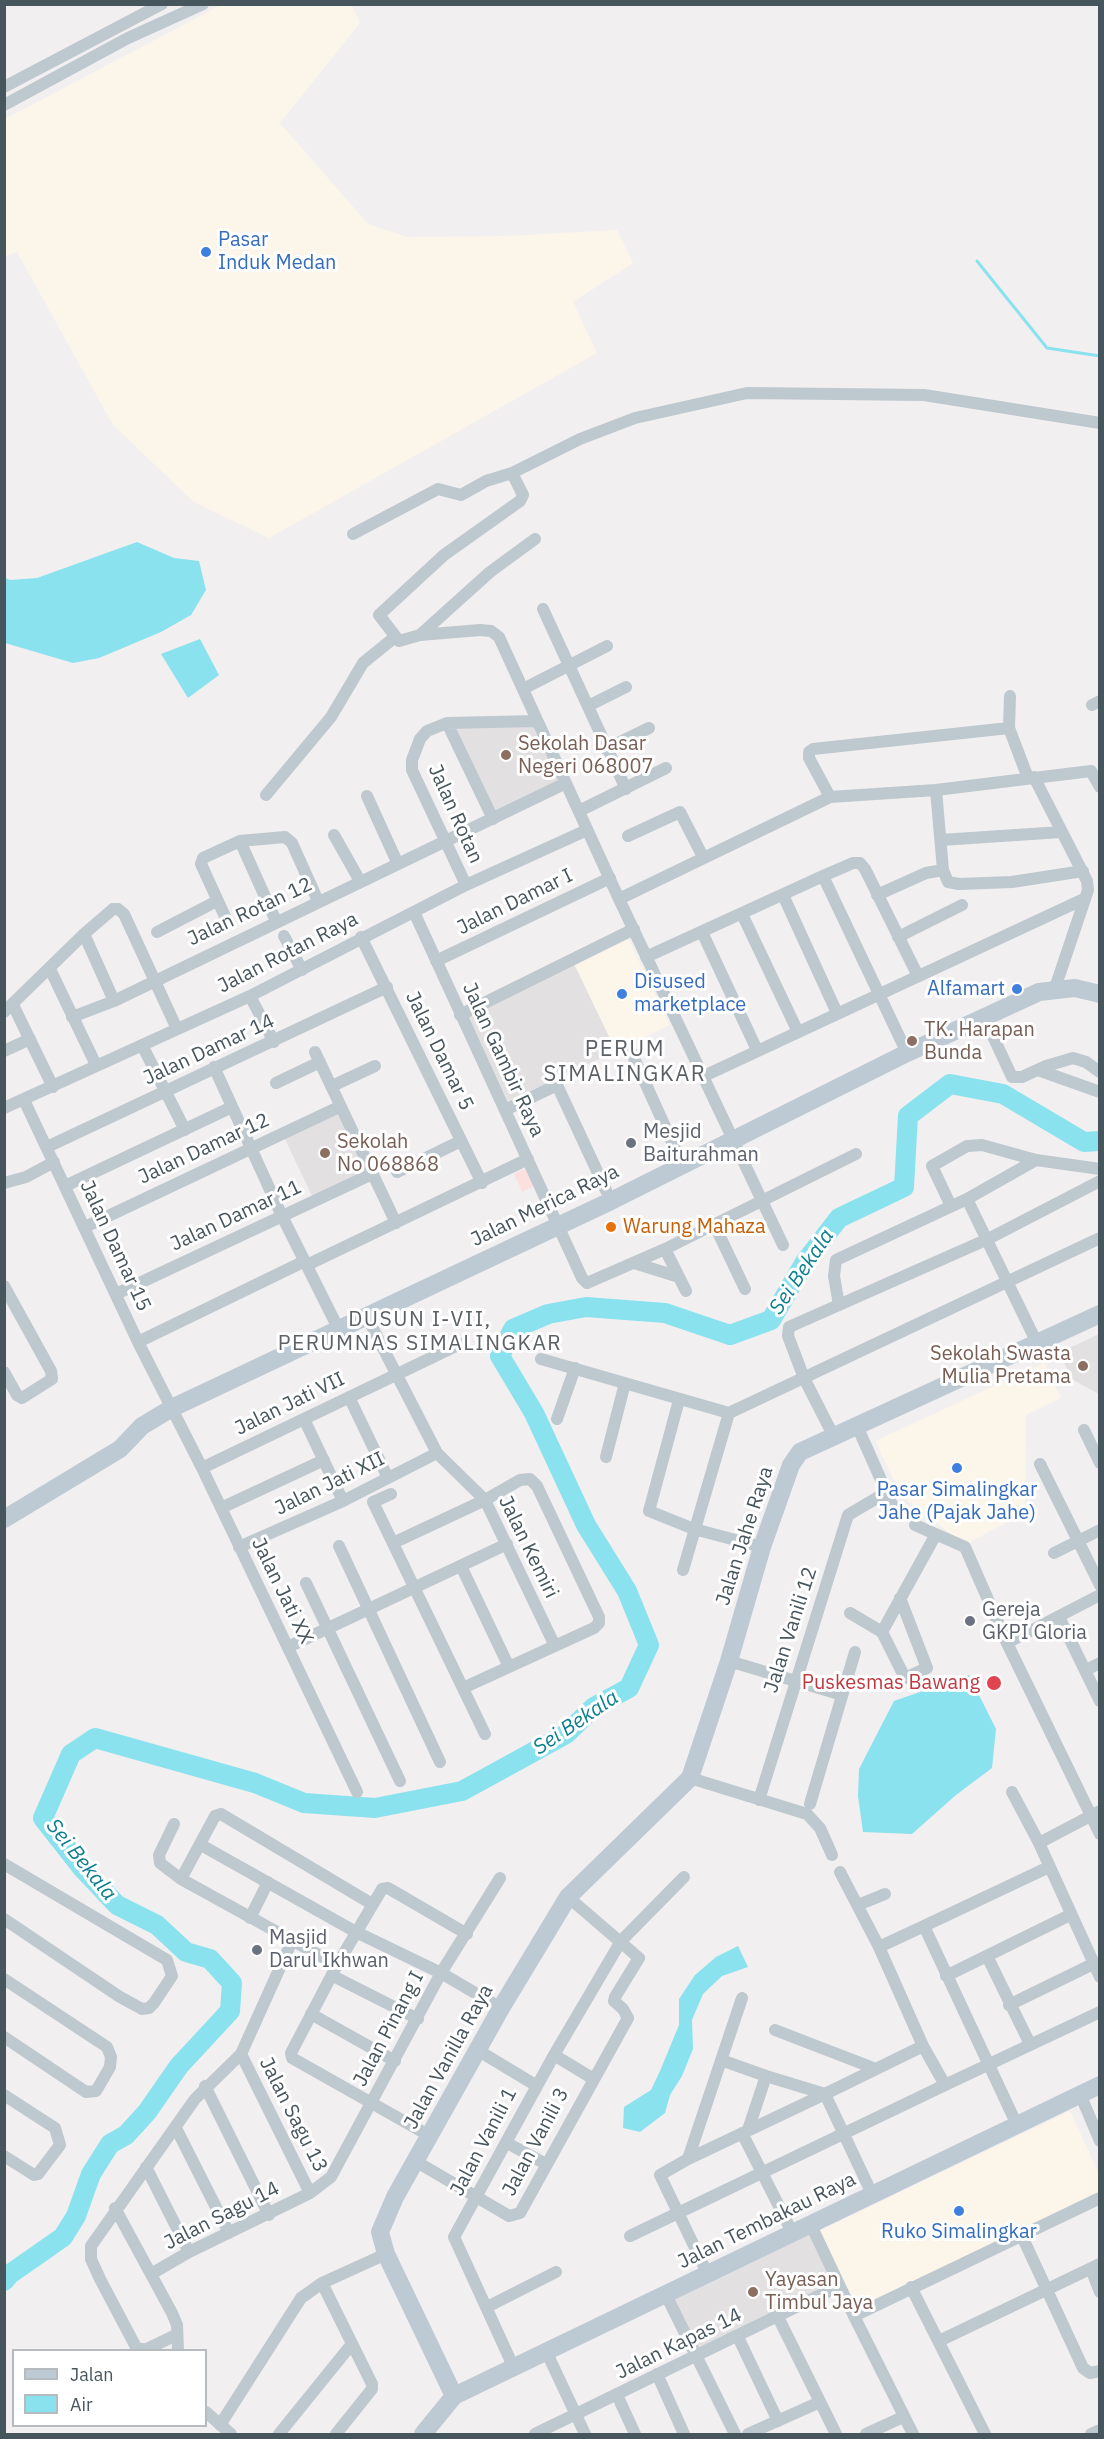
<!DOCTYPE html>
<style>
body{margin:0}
#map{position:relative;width:1104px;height:2439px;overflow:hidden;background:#f2eff0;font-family:"IBM Plex Sans",sans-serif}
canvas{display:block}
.frame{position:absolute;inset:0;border:6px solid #47555d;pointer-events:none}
.legend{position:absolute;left:12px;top:2349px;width:195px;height:78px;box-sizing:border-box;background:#fff;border:2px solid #b5bbbe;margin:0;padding:8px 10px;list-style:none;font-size:18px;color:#47555d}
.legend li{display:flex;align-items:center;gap:12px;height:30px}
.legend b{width:30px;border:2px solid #b5bbbe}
</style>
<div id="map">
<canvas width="1104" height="2439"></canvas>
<div class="frame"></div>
<ul class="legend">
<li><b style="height:8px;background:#bdcad4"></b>Jalan</li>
<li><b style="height:16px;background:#8ae2ee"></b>Air</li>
</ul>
</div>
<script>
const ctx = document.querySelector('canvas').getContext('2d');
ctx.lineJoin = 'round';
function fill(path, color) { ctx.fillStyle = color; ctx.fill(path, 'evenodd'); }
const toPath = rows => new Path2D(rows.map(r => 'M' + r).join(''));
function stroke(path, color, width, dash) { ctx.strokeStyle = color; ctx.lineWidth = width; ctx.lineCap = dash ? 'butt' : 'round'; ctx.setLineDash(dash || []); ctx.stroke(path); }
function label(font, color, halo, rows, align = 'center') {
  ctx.font = font + ' "IBM Plex Sans",sans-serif'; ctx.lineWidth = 6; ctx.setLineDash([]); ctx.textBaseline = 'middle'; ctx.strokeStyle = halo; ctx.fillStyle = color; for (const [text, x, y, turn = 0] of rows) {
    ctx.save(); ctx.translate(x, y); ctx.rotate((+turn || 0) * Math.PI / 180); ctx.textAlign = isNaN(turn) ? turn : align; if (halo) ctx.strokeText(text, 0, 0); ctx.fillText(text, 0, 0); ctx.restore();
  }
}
const commercial = toPath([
 [351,4,360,23,280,123,368,224,407,237,506,236,617,230,633,263,573,302,597,353,269,538,194,502,113,425,17,252,5,257,5,119,221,5],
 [628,938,670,1025,616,1051,574,964],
 [1044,1363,1061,1398,1026,1415,1025,1512,965,1545,901,1495,875,1441],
 [1070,2111,1099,2174,1099,2191,855,2314,817,2232]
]);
const education = toPath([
 [532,723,562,783,494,816,451,728],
 [574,964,616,1051,508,1101,467,1015],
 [337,1109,367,1172,313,1198,283,1135],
 [1099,1334,1099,1394,1073,1380,1059,1353],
 [808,2232,834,2288,697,2351,671,2296]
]);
const medical = toPath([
 [526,1168,535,1186,522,1192,514,1174]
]);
const water = toPath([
 [137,542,174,558,199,561,206,590,191,615,161,632,99,658,73,663,5,643,5,578,10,580,37,578],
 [200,639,219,675,188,698,161,654],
 [969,1675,996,1729,992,1768,956,1795,912,1834,863,1832,858,1796,859,1769,894,1701],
 [738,1946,748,1967,722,1976,703,1994,692,2020,693,2049,682,2076,670,2095,665,2113,640,2132,623,2128,624,2107,651,2090,660,2071,679,2025,679,1999,695,1975,716,1957]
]);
const stream = toPath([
 [977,261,1047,348,1100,356]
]);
const river = toPath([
 [4,2281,10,2274,63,2237,76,2216,91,2174,110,2144,126,2135,147,2112,179,2066,230,2011,232,1983,210,1959,186,1952,157,1925,117,1905,83,1869,43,1818,71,1754,95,1738,255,1783,304,1803,375,1808,462,1791,566,1734,594,1707,629,1688,649,1645,627,1591,586,1525,534,1413,500,1356,513,1329,548,1314,586,1307,665,1313,730,1335,771,1320,805,1262,839,1218,904,1187,908,1116,950,1084,1003,1094,1084,1142,1100,1141]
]);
const street = toPath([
 [4,87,162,4],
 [4,105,128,38,203,4],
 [512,473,523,495,520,501,444,555,379,615,399,641,420,635,480,630,491,631,499,637,619,899,783,1245],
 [353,534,438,489,461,495,486,481,512,473,580,439,635,418,747,393,924,395,1100,423],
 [543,609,626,789],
 [420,635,490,572,535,539],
 [523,689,607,646],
 [1010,696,1009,728,1028,778],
 [1092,705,1100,701],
 [588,706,626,687],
 [447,723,493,819],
 [606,749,649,728],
 [1034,777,1087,881,1088,890,1055,988],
 [936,790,943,870,948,882,959,884,1012,882,1083,871],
 [266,795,331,717,363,663,395,637],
 [367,796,397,862],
 [830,797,809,758,809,752,813,749,1009,728],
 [579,811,666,768],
 [334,835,360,881],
 [628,836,680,812,703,857],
 [941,840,1061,832],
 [240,841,276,921],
 [823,876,907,1053],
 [466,885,412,770,412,760,420,739,427,731,447,723,537,721],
 [783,895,837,1013],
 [877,895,926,873,943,870],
 [619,899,830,797,936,790,1091,771,1100,787],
 [414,912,582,1278,587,1283,665,1249,856,1154],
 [742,914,798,1032],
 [228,923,201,864,203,858,240,841,285,837,292,843,318,901],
 [157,932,217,901],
 [702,932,757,1050],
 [84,934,114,1001],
 [284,936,302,970],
 [361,937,482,1183],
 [898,937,962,905],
 [646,957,823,876,853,863,860,863,865,869,918,976],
 [436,961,610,878],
 [50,969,96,1065],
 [250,996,274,1042],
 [13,1005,53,1087],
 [4,1012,84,934,113,909,118,909,124,914,177,1029],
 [460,1015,634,929],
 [72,1017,114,1001,566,783],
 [984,1017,1012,1077,1022,1077,1046,1066,1073,1058,1086,1062,1100,1072],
 [142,1045,185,1130],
 [629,1047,682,1164],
 [4,1051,30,1039],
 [315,1052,396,1223],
 [214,1067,282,1216,339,1330],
 [1038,1070,1100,1092],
 [704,1076,1084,899],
 [276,1083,320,1062],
 [332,1086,375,1066],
 [24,1100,138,1342,202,1468,357,1792],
 [4,1108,250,996,466,885,587,830],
 [505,1110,557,1085,611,1201],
 [47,1147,387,987],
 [397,1172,461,1141],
 [4,1183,26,1177,54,1162],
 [65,1186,232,1107],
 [967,1199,1037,1343],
 [951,1206,932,1166,967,1146,982,1145,1036,1160,1100,1169],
 [714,1224,745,1289],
 [85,1227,339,1107],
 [665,1249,686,1291],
 [634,1263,679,1277],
 [307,1265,528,1159],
 [4,1286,51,1371,52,1379,22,1398,17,1395,4,1372],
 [116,1294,372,1174],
 [839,1305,834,1276,836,1260,967,1199,1036,1160],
 [367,1317,437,1453,485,1500,555,1646],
 [138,1342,305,1261],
 [541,1359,729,1413],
 [349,1397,388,1478],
 [679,1400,649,1511,694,1529,762,1547],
 [304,1419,343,1501],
 [557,1419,575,1368],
 [857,1426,894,1509],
 [1084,1430,1100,1463],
 [834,1437,804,1378,788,1336,789,1327,988,1239,1100,1181],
 [606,1457,625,1383],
 [1040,1464,1100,1585],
 [202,1468,460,1344],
 [391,1494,373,1502,485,1734],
 [221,1508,324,1460],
 [915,1525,965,1547,1007,1643,1100,1834],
 [393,1543,485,1500,520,1480,530,1479,537,1486,599,1617,599,1623,594,1628,463,1688],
 [339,1546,440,1762],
 [239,1547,343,1501,437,1453],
 [1054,1553,1100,1530],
 [461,1566,509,1667],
 [683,1570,729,1413,1100,1238],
 [306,1583,400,1781],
 [850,1613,882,1632,935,1536],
 [1059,1617,1100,1701],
 [882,1632,905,1678,927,1668,900,1598],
 [1007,1643,1100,1595],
 [288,1647,507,1544],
 [729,1661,842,1695],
 [1086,1670,1100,1663],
 [690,1778,807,1814,820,1828,832,1855],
 [1012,1792,1039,1843,1100,1977],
 [759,1800,848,1515,887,1492],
 [810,1804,855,1652],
 [174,1824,159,1855,160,1863,181,1879,337,1965],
 [1039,1843,1100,1811],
 [201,1845,356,1932,441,1973,501,2008],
 [4,1864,167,1960,172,1976,154,2003,149,2008,142,2009,120,1997,4,1919],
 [840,1872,879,1947,923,2046,945,2085,1100,2012],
 [181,1879,215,1816,221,1814,372,1904],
 [858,1905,885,1894],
 [250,1918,268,1882],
 [879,1947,924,1926],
 [987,1956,1030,2044],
 [333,1976,418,2019],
 [946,1976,1070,1915],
 [4,1979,107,2047,111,2057,110,2067,96,2091,86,2092,4,2037],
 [1009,2005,1093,1964],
 [311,2014,395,2061],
 [775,2030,876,2069],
 [479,2051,537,2086],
 [241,2054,310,2193],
 [554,2055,592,2078],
 [721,2060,766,2076,748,2130],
 [766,2076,825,2094,923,2046],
 [205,2086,269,2215],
 [1080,2094,1100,2141],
 [4,2095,55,2128,60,2145,38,2174,34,2175,4,2156],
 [1017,2125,924,1926,1049,1867],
 [176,2128,229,2233],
 [742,2133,792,2232],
 [430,2136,292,2058,291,2053,337,1965,382,1889,388,1888,467,1934],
 [507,2143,546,2164],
 [688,2159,825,2094,872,2194],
 [417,2162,509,2216,520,2213,628,2018,623,2009,614,2001,615,1997,639,1958,568,1897],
 [146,2167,189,2252],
 [115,2208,172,2313,177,2325,178,2350],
 [810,2223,854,2316],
 [1021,2234,1083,2368,1090,2373,1100,2371],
 [630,2236,945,2085],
 [1091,2269,1100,2292],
 [151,2274,189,2252,310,2193,331,2177,441,1973,500,1878],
 [708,2275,660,2175,688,2159,742,1998],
 [322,2283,372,2384,372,2389,336,2434],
 [911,2287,985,2434],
 [666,2295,735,2434],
 [487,2307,556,2272],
 [778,2317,836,2434],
 [176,2335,147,2349,137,2349,100,2279,91,2259,91,2246,195,2099,241,2054,292,1941],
 [738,2337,778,2421],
 [939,2341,1100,2264],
 [546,2351,585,2434],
 [513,2366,454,2237,554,2055,621,1941,684,1877],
 [657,2374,684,2434],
 [617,2395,635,2434],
 [206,2412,231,2434],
 [220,2425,301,2298,322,2283,386,2254],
 [279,2434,351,2345],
 [535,2434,839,2286],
 [748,2434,820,2402],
 [866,2434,903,2417],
 [913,2434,854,2316,1100,2198],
 [1091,2434,1100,2430]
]);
const secondary = toPath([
 [4,1519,120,1449,142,1426,172,1408,611,1201,907,1053,1039,992,1075,988,1100,994],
 [454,2396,386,2254,380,2232,395,2197,501,2008,568,1897,690,1778,729,1661,762,1547,791,1465,800,1452,1100,1314],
 [423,2434,454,2396,1100,2085]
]);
const markers = [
 [206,252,6,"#3f7fe0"],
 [506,755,6,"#8d6e63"],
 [1017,989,6,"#3f7fe0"],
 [622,994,6,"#3f7fe0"],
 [912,1041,6,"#8d6e63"],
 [631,1143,6,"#6b7280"],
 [325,1153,6,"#8d6e63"],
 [611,1227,6,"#e8710a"],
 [1083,1366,6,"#8d6e63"],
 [957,1468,6,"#3f7fe0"],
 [970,1621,6,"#6b7280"],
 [994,1683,8,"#e0444e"],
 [257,1950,6,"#6b7280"],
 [959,2211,6,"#3f7fe0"],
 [753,2292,6,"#8d6e63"]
];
const shopNames = [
 ["Pasar",218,240],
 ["Induk Medan",218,263],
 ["Disused",634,982],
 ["marketplace",634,1005],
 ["Alfamart",1005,989,"right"],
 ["Pasar Simalingkar",957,1490,"center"],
 ["Jahe (Pajak Jahe)",957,1513,"center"],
 ["Ruko Simalingkar",959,2232,"center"]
];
const educationNames = [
 ["Sekolah Dasar",518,744],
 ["Negeri 068007",518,767],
 ["TK. Harapan",924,1030],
 ["Bunda",924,1053],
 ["Sekolah",337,1142],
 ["No 068868",337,1165],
 ["Sekolah Swasta",1071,1354,"right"],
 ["Mulia Pretama",1071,1377,"right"],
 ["Yayasan",765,2280],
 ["Timbul Jaya",765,2303]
];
const streetNames = [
 ["Jalan Rotan",455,814,66],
 ["Jalan Damar I",515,902,-26],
 ["Jalan Rotan 12",250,912,-25],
 ["Jalan Rotan Raya",288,953,-27],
 ["Jalan Damar 14",209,1050,-25],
 ["Jalan Damar 5",439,1051,64],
 ["Jalan Gambir Raya",503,1060,65],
 ["Jalan Damar 12",204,1149,-25],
 ["Jalan Merica Raya",545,1206,-26],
 ["Jalan Damar 11",236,1216,-25],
 ["Jalan Damar 15",115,1246,65],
 ["Jalan Jati VII",290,1404,-26],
 ["Jalan Jati XII",330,1484,-26],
 ["Jalan Jahe Raya",745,1536,-72],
 ["Jalan Kemiri",528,1547,64],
 ["Jalan Jati XX",282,1591,64],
 ["Jalan Vanili 12",791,1630,-72],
 ["Jalan Pinang I",389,2029,-62],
 ["Jalan Vanilla Raya",449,2057,-61],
 ["Jalan Sagu 13",293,2115,63],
 ["Jalan Vanili 1",484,2142,-62],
 ["Jalan Vanili 3",536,2142,-62],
 ["Jalan Sagu 14",222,2216,-27],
 ["Jalan Tembakau Raya",767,2221,-26],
 ["Jalan Kapas 14",679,2344,-26]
];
const worshipNames = [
 ["Mesjid",643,1132],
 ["Baiturahman",643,1155],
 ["Gereja",982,1610],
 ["GKPI Gloria",982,1633],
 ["Masjid",269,1938],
 ["Darul Ikhwan",269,1961]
];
const foodNames = [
 ["Warung Mahaza",623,1227]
];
const healthNames = [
 ["Puskesmas Bawang",980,1683]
];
const waterNames = [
 ["Sei Bekala",802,1272,-56],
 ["Sei Bekala",576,1723,-34],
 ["Sei Bekala",81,1860,51]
];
const neighbourhoodNames = [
 ["DUSUN I-VII,",420,1320],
 ["PERUMNAS SIMALINGKAR",420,1344]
];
const quarterNames = [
 ["PERUM",625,1050],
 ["SIMALINGKAR",625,1075]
];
fill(commercial, '#fcf5e9');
fill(education, '#e3e0e2');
fill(medical, '#fce0e0');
fill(water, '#8ae2ee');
stroke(stream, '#8ae2ee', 3);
stroke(river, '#8ae2ee', 20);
stroke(street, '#bdc8cf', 12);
stroke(secondary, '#bdcad4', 18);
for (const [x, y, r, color] of markers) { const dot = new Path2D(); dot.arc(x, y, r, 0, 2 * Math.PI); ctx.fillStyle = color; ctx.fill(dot); stroke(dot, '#fff', 2); }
label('20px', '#366cbe', '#fff', shopNames, 'left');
label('20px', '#785e54', '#fff', educationNames, 'left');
label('20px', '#47555d', '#fff', streetNames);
label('20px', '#5b616d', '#fff', worshipNames, 'left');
label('20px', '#c56008', '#fff', foodNames, 'left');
label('20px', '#be3a42', '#fff', healthNames, 'right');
label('italic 21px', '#0b7f8f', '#fff', waterNames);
ctx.letterSpacing = '1.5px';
label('21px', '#5c6165', '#fff', neighbourhoodNames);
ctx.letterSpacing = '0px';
ctx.letterSpacing = '1.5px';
label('22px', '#5c6165', '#fff', quarterNames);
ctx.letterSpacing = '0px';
</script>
